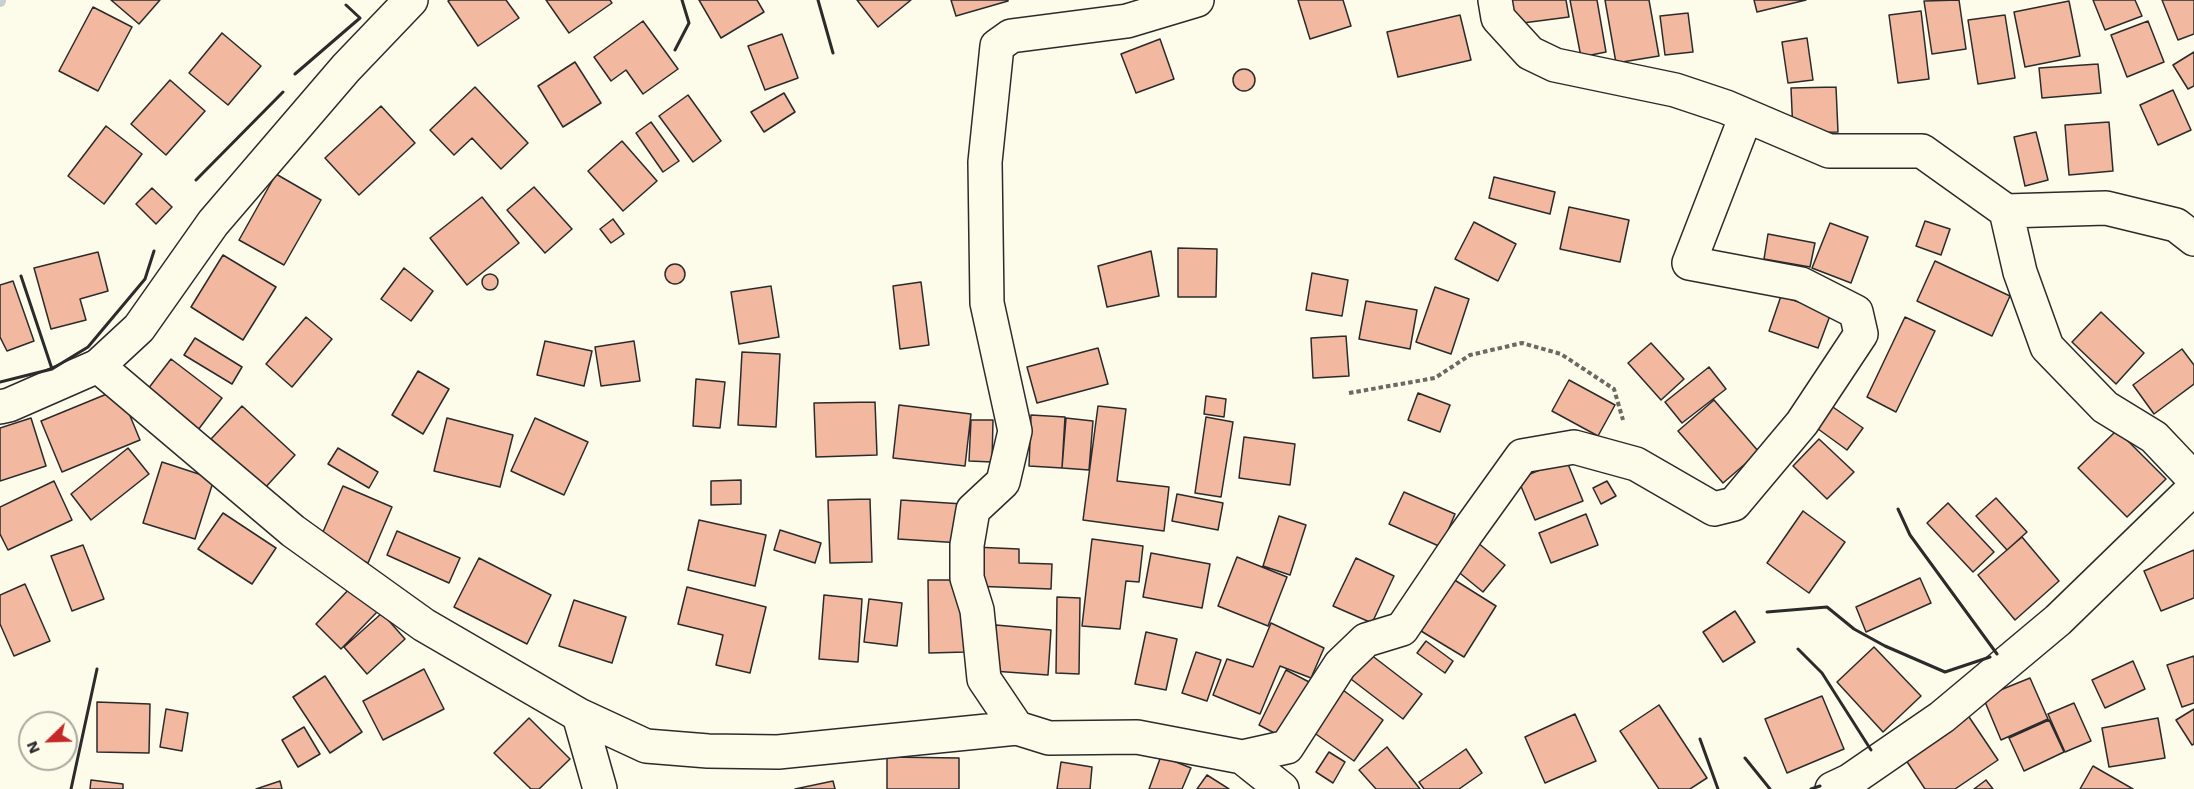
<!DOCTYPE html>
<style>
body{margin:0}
#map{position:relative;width:2194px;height:789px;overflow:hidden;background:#fdfbea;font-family:"Work Sans",sans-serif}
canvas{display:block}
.north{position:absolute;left:18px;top:711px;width:60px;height:60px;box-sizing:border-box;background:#fdfbea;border:2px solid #a9a89e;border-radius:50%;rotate:247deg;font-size:16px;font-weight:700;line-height:24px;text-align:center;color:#2b2b2b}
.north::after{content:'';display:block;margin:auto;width:21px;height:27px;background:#c62828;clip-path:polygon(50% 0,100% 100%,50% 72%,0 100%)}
</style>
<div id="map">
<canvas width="2194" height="789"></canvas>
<div class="north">N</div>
</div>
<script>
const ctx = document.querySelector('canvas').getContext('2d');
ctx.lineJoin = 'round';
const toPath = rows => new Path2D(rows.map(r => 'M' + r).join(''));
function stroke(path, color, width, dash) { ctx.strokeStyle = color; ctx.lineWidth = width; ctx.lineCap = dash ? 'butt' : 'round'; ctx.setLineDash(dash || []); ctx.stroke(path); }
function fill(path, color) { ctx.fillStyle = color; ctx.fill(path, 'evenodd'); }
const stream = toPath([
 [0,1,0,0]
]);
const building = toPath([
 [111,0,160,0,139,24,111,0],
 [450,0,506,0,519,18,478,46,448,1,450,0],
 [546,0,610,0,612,3,569,33,546,0],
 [699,0,757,0,764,12,721,38,699,0],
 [857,0,911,0,878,27,857,0],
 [951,0,1008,0,1008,1,956,16,951,0],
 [1298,0,1343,0,1351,26,1310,39,1298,0],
 [1511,0,1566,0,1569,17,1515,24,1511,0],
 [1570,0,1597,0,1606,52,1581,57,1570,0],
 [1605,0,1649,0,1659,56,1616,63,1605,0],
 [1754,0,1806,0,1757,12,1754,0],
 [1959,0,1966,49,1932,54,1924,1,1959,0],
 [2093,0,2135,0,2142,16,2105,30,2093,0],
 [2162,0,2194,0,2194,34,2178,40,2162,0],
 [2069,1,2080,56,2025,67,2014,12,2069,1],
 [93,7,132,27,98,91,59,71,93,7],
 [1921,11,1929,79,1898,83,1889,15,1921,11],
 [1688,13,1693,52,1665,55,1660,16,1688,13],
 [1460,15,1471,60,1398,77,1387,32,1460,15],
 [2005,15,2015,78,1978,84,1968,20,2005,15],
 [643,21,678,69,643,94,626,70,611,81,594,57,643,21],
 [2148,21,2164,62,2127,77,2111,35,2148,21],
 [222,33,261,66,228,105,189,73,222,33],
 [782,34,798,78,765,90,748,46,782,34],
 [1807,38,1813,80,1788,83,1782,42,1807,38],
 [1160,39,1174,79,1136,93,1121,54,1160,39],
 [2194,52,2194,86,2188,89,2173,65,2194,52],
 [575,62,601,103,563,127,538,86,575,62],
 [2098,64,2101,93,2042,98,2039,68,2098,64],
 '1233 80a11 11 0 1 1 22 0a11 11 0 1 1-22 0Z',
 [170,80,205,111,166,155,131,124,170,80],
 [475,87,528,143,501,169,472,138,454,155,430,130,475,87],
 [1836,87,1838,132,1793,133,1791,88,1836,87],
 [2173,90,2191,130,2158,145,2140,105,2173,90],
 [784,93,795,112,764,132,751,112,784,93],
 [688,95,721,141,693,162,659,116,688,95],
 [381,106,415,143,359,195,325,158,381,106],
 [651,122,679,161,663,172,636,133,651,122],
 [2109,122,2113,171,2069,175,2065,125,2109,122],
 [106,126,142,154,104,204,68,176,106,126],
 [2036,132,2048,180,2025,186,2014,137,2036,132],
 [622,141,657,181,623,211,588,171,622,141],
 [276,174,321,200,284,265,239,240,276,174],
 [1494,177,1555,192,1550,214,1489,198,1494,177],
 [534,187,572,229,545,253,507,210,534,187],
 [152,188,172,207,156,224,136,204,152,188],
 [482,197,519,243,467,285,430,238,482,197],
 [1569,207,1629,220,1620,262,1560,249,1569,207],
 [613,219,624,234,611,243,600,229,613,219],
 [1925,221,1950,229,1941,255,1916,246,1925,221],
 [1474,222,1516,244,1498,281,1455,259,1474,222],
 [1830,223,1868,237,1851,283,1812,268,1830,223],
 [1768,234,1815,243,1810,267,1764,259,1768,234],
 [1178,248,1217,249,1216,297,1178,297,1178,248],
 [1151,251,1159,296,1107,307,1098,266,1151,251],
 [98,252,108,291,80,299,86,320,51,329,34,268,98,252],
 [223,255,276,287,243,340,191,307,223,255],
 [1935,261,2010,296,1992,336,1917,301,1935,261],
 '665 274a10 10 0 1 1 20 0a10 10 0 1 1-20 0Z',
 [404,268,433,291,411,321,381,299,404,268],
 [1312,273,1348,280,1342,316,1306,310,1312,273],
 '482 282a8 8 0 1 1 16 0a8 8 0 1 1-16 0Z',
 [13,281,34,341,7,351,0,337,0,285,13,281],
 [921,282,929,345,900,349,893,286,921,282],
 [771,286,779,337,739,344,731,292,771,286],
 [1435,287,1469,299,1451,354,1416,342,1435,287],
 [1781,296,1831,313,1818,348,1769,331,1781,296],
 [1366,301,1417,310,1410,349,1359,339,1366,301],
 [2101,312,2144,353,2116,384,2072,342,2101,312],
 [306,317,332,339,292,387,266,364,306,317],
 [1905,317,1935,331,1896,412,1867,397,1905,317],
 [1346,336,1349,376,1313,378,1311,338,1346,336],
 [195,338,242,367,232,384,184,355,195,338],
 [545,341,592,351,584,386,537,375,545,341],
 [634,341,640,381,601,386,595,347,634,341],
 [1651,343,1684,379,1661,400,1628,363,1651,343],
 [1098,348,1108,384,1037,403,1027,367,1098,348],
 [2182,349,2194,365,2194,384,2154,414,2133,385,2182,349],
 [742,352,780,354,776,427,738,425,742,352],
 [171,359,222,398,192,438,141,398,171,359],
 [1709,367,1726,389,1682,423,1665,402,1709,367],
 [418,371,449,389,423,434,392,415,418,371],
 [696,379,725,382,720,428,693,426,696,379],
 [1569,380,1615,405,1598,436,1552,411,1569,380],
 [119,389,140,440,62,472,41,421,119,389],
 [1418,393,1450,405,1440,432,1408,420,1418,393],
 [1206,396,1226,399,1224,417,1204,414,1206,396],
 [1714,400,1759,452,1723,483,1678,431,1714,400],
 [875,402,877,455,816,457,814,403,875,402],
 [899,405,971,414,965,466,893,458,899,405],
 [1830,405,1863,428,1847,450,1814,426,1830,405],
 [242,406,295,455,264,489,211,439,242,406],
 [1098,406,1126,409,1117,481,1169,487,1164,531,1083,520,1098,406],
 [1031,415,1065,417,1062,468,1029,466,1031,415],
 [1206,417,1233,422,1221,497,1195,493,1206,417],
 [31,418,46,466,0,481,0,428,31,418],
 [447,418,513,435,500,487,434,471,447,418],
 [535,418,588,442,564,495,511,471,535,418],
 [1066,418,1093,421,1089,470,1062,468,1066,418],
 [971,420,993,420,992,462,969,461,971,420],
 [2117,430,2166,479,2127,517,2078,468,2117,430],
 [1244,437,1295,444,1290,485,1239,478,1244,437],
 [1819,439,1854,472,1827,499,1793,466,1819,439],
 [128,448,149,474,91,520,71,494,128,448],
 [338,448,378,472,369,488,328,464,338,448],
 [1566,459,1583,501,1535,520,1518,479,1566,459],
 [162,462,214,479,195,539,143,523,162,462],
 [741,480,741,504,711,505,711,481,741,480],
 [54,481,72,520,8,550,0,534,0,507,54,481],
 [1607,481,1616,496,1601,504,1593,488,1607,481],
 [343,486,392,507,368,563,319,541,343,486],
 [1404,492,1455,514,1441,547,1389,524,1404,492],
 [1177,494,1223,503,1218,530,1172,521,1177,494],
 [1996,498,2027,532,2007,550,1976,516,1996,498],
 [870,499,872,562,830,563,828,500,870,499],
 [901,500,963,504,961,543,898,539,901,500],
 [1948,503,1994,552,1973,572,1927,523,1948,503],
 [1803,511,1845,542,1809,593,1767,563,1803,511],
 [223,513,276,548,252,584,198,549,223,513],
 [1586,514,1598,545,1551,563,1539,533,1586,514],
 [1279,516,1306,525,1290,575,1263,566,1279,516],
 [699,520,766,535,755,586,688,570,699,520],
 [780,530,821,543,815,563,774,550,780,530],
 [397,531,460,558,449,583,387,555,397,531],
 [2022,537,2059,581,2015,620,1978,575,2022,537],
 [1472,538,1505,565,1483,592,1450,565,1472,538],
 [1092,539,1143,546,1139,582,1126,581,1120,629,1082,626,1092,539],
 [83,545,104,599,72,611,51,556,83,545],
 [974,547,1019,549,1019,563,1052,564,1051,589,972,586,974,547],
 [2194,550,2194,598,2161,611,2144,571,2194,550],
 [1151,553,1210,564,1202,608,1143,597,1151,553],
 [1237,557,1287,577,1268,626,1218,606,1237,557],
 [479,558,551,595,527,644,454,607,479,558],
 [1356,558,1394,576,1372,623,1333,606,1356,558],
 [1920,578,1931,603,1866,632,1856,607,1920,578],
 [1453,579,1496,606,1464,657,1421,631,1453,579],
 [928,580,965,580,966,652,929,653,928,580],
 [25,584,50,641,14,656,0,624,0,595,25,584],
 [352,586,378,611,341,649,316,624,352,586],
 [687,587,766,607,750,673,716,665,723,635,678,624,687,587],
 [824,595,862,599,858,662,819,659,824,595],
 [1057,597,1080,598,1079,674,1056,673,1057,597],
 [869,599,902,603,897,646,864,642,869,599],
 [574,600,626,617,612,663,559,646,574,600],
 [1735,611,1755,642,1723,662,1703,632,1735,611],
 [382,613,405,639,367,674,344,647,382,613],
 [1271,623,1324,648,1311,678,1280,666,1260,714,1213,695,1227,659,1253,667,1271,623],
 [996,625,1051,630,1048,675,993,671,996,625],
 [1146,632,1177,639,1166,690,1135,684,1146,632],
 [1426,641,1453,661,1445,673,1417,653,1426,641],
 [1874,647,1921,696,1883,732,1837,682,1874,647],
 [1366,651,1422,694,1403,719,1347,676,1366,651],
 [1196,652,1221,660,1207,701,1182,693,1196,652],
 [2194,656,2194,703,2182,707,2167,665,2194,656],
 [2133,661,2145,689,2105,708,2092,680,2133,661],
 [424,669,444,709,383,740,363,701,424,669],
 [1286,670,1313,684,1286,739,1259,725,1286,670],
 [325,676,362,732,330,753,293,697,325,676],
 [2030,678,2048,719,2001,740,1983,697,2030,678],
 [1343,690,1383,720,1354,761,1313,732,1343,690],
 [1822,696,1844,749,1787,773,1765,719,1822,696],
 [97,702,150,704,149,753,97,752,97,702],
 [2074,703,2091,741,2065,752,2048,714,2074,703],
 [1659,705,1707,778,1690,789,1659,789,1620,731,1659,705],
 [1963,708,1998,760,1955,789,1925,789,1900,751,1963,708],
 [166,709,188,713,182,751,160,747,166,709],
 [2194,709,2194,744,2192,745,2176,720,2194,709],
 [1575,714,1596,761,1545,783,1525,737,1575,714],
 [529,718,570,759,539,789,531,789,494,753,529,718],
 [2158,718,2165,758,2109,767,2102,728,2158,718],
 [2049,720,2064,752,2024,771,2009,738,2049,720],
 [304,727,320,754,298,767,282,740,304,727],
 [1387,747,1420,789,1376,789,1359,770,1387,747],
 [1466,749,1482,773,1459,789,1424,789,1419,782,1466,749],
 [1329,752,1345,762,1333,783,1316,772,1329,752],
 [1161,756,1191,768,1182,789,1149,789,1161,756],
 [887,757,959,758,959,789,887,789,887,757],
 [1061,762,1092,767,1090,789,1057,789,1061,762],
 [2093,766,2133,789,2080,789,2093,766],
 [1207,775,1229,789,1197,789,1207,775],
 [91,780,123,784,123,789,90,789,91,780],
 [1986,780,1993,789,1974,789,1986,780],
 [280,781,282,789,256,789,280,781],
 [833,781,835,789,795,789,833,781]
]);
const path = toPath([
 [1349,393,1435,378,1470,355,1522,343,1561,354,1614,389,1623,420]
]);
const street = toPath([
 [1495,0,1498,18,1530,53,1555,65,1675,90,1726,107,1829,151,1922,151,2006,211,2106,208,2176,225,2194,239],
 [2006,211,2020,272,2047,347,2105,407,2154,437,2194,479],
 [98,366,293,531,424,625,579,715,646,746,708,751,778,752,1017,728,1049,738,1137,737,1242,757,1282,789],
 [579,715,600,789],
 [1017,728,984,679,977,610,967,578,967,545,973,510,1003,482,1015,431,987,303,985,162,997,46,1011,36,1127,21,1197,0],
 [1242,757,1287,747,1340,665,1366,640,1402,629,1466,534,1522,456,1574,447,1636,464,1714,509,1734,504,1802,423,1861,334,1856,312,1801,284,1689,263,1746,116],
 [1832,789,1849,781,1942,717,2058,620,2194,488]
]);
const highway = toPath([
 [0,407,9,405,98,366,139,328,213,223,346,68,411,0]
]);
const wall = toPath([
 [818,0,833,53],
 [675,50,689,23,682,0],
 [295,74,360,18,346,5],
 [196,180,283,92],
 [21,276,52,369],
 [0,382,52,369,88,347,145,279,154,251],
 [1898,509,1910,535,1997,654],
 [1767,612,1827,607,1854,629,1885,646,1945,672,1990,657],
 [1798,649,1822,673,1871,750],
 [1700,739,1718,789],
 [1745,758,1770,789],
 [71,789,97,669],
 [1811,789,1820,786]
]);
stroke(stream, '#c7d0d0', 12);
fill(building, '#f2b8a0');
stroke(building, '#2b2b2b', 1.5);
stroke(street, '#2b2b2b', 36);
stroke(highway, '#2b2b2b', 36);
stroke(path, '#6a6964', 4, [4.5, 3]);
stroke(street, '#fdfbea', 33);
stroke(highway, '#fdfbea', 33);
stroke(wall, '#2b2b2b', 3);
</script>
